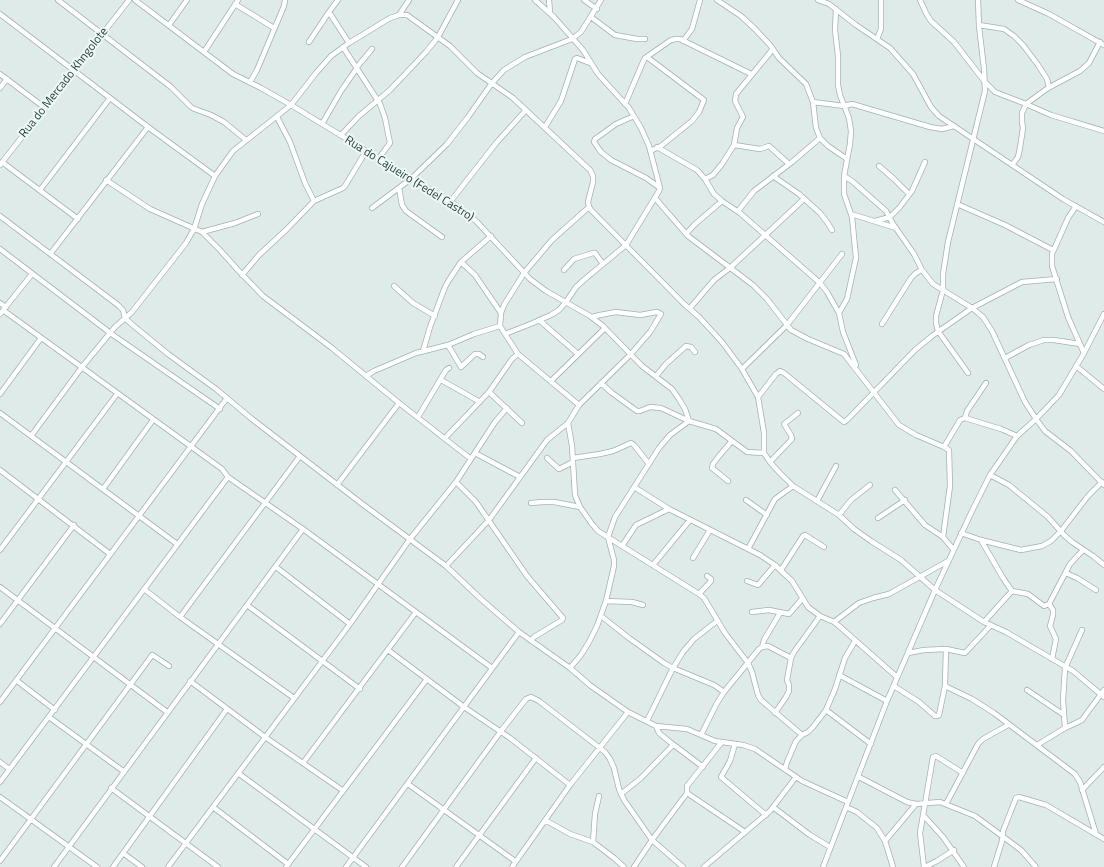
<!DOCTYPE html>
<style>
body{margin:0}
canvas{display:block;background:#deebe8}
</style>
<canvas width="1104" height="867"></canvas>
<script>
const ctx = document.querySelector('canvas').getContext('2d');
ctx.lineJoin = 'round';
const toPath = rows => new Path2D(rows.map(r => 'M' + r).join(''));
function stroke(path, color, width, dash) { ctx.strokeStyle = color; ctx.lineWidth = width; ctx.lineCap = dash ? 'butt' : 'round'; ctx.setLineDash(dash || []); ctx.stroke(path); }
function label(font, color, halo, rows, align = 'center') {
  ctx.font = font + ' "Titillium Web",sans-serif'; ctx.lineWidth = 4; ctx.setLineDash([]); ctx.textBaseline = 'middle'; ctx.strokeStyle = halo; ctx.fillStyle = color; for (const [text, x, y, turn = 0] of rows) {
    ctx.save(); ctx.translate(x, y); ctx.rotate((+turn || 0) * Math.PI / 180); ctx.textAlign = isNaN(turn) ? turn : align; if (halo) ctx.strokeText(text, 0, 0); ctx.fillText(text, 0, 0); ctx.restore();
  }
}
const minor = toPath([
 [58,0,171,87,192,108,211,115,224,122,246,140],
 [135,0,233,74,261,88,291,105,457,206,477,222,530,279,546,291,590,316,603,326,642,366,672,389,679,399,685,409,689,421,670,435,659,448,615,517,608,537,614,560,614,566,606,601,597,626,589,642,581,655,570,668],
 [338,0,329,12,349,43],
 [549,0,550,13],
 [584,0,597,9],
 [717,0,741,16,755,29,770,45,779,58,806,84,813,102,816,128,820,138,828,146,847,159],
 [818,0,829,4,856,25,890,48,913,74,931,107,939,116,1063,199,1104,222],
 [920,0,926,13,931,21,954,42,985,82,995,92,1026,104,1051,115,1104,131],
 [1018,0,1049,14,1104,45],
 [235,4,274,28],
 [836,9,835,30,838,56,838,85,840,95,849,118,851,131,850,144,844,176,844,194,852,217,856,258,847,299,839,313],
 [0,14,148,127,215,176],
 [399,15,409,0],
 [591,17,615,35,637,39,645,39],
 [169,25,187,0],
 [979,25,1004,29,1014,36,1023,45,1038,65,1047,79,1049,87],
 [877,39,881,29,881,0],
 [683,41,692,29,700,0],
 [309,42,329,12],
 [343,47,380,104,385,118,390,143,379,158],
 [204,52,238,0],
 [647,57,704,100,699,112,692,121,661,146,650,151],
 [357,67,372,49],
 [0,74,45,108],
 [250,82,257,70,284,6,285,0],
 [0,88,7,79],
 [813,102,844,106,852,104,930,127,942,129,954,126],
 [625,104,643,62,645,58,671,40,676,39,680,39,751,74],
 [634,116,616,124,605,132,595,139,594,142,601,152,611,160,646,178,660,188],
 [277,117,290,142,305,183,314,201],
 [322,124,341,91,357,68],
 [545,127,561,101,575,59,577,58,590,63],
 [341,135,359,116,390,90,426,52,438,37,458,0],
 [734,145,760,149,769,146,789,164],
 [657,147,697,170,705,179,714,194,722,201,740,213,820,283,827,292,839,313,843,332,856,365],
 [2,162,78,219],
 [0,165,129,0],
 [1012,165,1018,157,1020,148,1023,128,1022,122,1022,113,1026,104,1048,88,1080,71,1089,63,1100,42],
 [879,166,894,179,909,194],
 [773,176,799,194,820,213,827,222,832,230],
 [844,176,852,181,886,211,893,224,914,254,922,270,933,284,972,308,983,317,992,331,1025,402,1036,419,1045,431,1071,451,1104,485],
 [705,179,713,175,722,164,734,145,737,128,743,117,735,101,736,94,773,49],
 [106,180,150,209,202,232,219,249,237,269,263,296,332,348,399,403,471,459],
 [399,188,402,205,406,211,442,237],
 [40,190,110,98],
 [655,198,688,236,753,285,767,299,791,330,808,339,844,354,899,425,916,435,944,447,949,450,950,486,943,537],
 [450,202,497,142,526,110],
 [957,204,1005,225,1053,250],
 [1076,206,1068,218,1052,254,1052,266,1068,317,1084,353],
 [372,208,412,178,447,144,468,117,492,83,504,70,525,57,572,39,581,32,601,0],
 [738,211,754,191,792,162,820,138],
 [851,214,896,228],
 [0,216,118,305,123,310,125,318,135,327,168,354,216,389,252,419,361,503,446,566,482,600,519,632,570,668,591,686,628,712,656,726,687,729,715,741,743,745,755,749,802,781,848,802],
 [875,221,890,217,899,208,912,191,925,162],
 [202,232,235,223,258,214],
 [686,234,694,225,722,201],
 [0,249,113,335,220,409],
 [51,253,148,127],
 [461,262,475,275,501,313],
 [564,270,574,259,593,253,595,253,603,264],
 [242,275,259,255,287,229,314,201,343,188,345,186,366,151],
 [394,286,413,303,435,316],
 [0,303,6,307],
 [690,308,714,280,731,267,804,199],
 [3,310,222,469,228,477,303,529,492,668],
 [0,314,32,274],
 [539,320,578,354],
 [882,324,911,278,916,273,922,270],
 [505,334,533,323,551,315,559,310,566,302,576,287,585,279,626,245,659,191,660,188,649,146,641,128,629,108,598,74,583,50,554,17,535,0],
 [448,345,461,367,475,354,479,354,483,357],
 [423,351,430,327,445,287,449,280,461,262,491,236],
 [1005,358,1029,345,1044,340,1054,340,1080,344],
 [1076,366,1104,389],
 [742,369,787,325,842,254],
 [968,373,938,331,936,323,936,316,943,290,943,274,948,242,985,91,984,69,979,26,978,0],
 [366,376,374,371,416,353,448,345,474,334,500,326],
 [656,376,666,364,686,346,691,347,695,352],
 [441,380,480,402],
 [551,381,605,328],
 [601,383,612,393,637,411,640,411,650,407,661,408,689,421,716,429,747,452,764,453],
 [489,392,522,423],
 [0,394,41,338],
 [758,397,776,374,780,371,784,373,839,418,844,422,846,421,915,350,932,336,972,308,1022,282,1057,279],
 [579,405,518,354,500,326,501,313,504,305,524,273,552,240,589,207],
 [0,413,177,544],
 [418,417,446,370,449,368],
 [965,418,967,411,986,383],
 [568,423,572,446,575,495,580,507,592,524,598,531,699,594,704,598,725,633,748,663,752,672,758,695,761,700,802,735],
 [31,436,82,367,115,327,132,312,186,243,194,229,202,204,215,176,233,151,291,105,316,73,331,56,349,43,390,18,399,15,407,15,450,46,477,73,513,98,590,170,593,176,593,182,588,202,589,207,591,210,684,304,699,317,722,342,742,369,758,397,764,433,764,453,770,462,777,470,793,486,839,515,854,529,871,541,901,560,935,590,984,622,1006,632,1073,671,1104,697],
 [445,438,489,392,512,359,518,354],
 [944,447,960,420,965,418,1001,429,1017,436],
 [475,453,520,477],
 [547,458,559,469,573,462],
 [573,458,600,454,613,451,631,443,634,445,649,464],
 [770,462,792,439,791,435,784,424,798,413],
 [0,470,110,554],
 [990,475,1009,485,1048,517,1064,535,1072,542,1093,556,1104,565],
 [728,481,712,468,713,464,719,456,732,441],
 [456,482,476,502,527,576,563,618,562,620,534,637,531,640],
 [337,485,399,403],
 [634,487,669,509,760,555,775,565,792,581,808,607,820,616,834,622,839,626,897,677],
 [103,489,153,420],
 [895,490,925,525,943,537,953,549],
 [746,500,767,515],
 [817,501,836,466],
 [531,503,543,502,554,502,580,507],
 [839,515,851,500,870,485],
 [878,518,905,500],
 [961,533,981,540,1021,550,1042,546,1051,541,1061,531,1088,496,1102,482],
 [981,540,1003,578,1012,591,1028,594,1044,606,1049,604,1070,564,1083,550],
 [622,546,636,525,669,509],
 [748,549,775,499,793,486],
 [0,550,117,394],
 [693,558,710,530],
 [653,565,690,520],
 [446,566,489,520,547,440,568,423,579,405,631,354,650,332,661,314,657,312,640,315,616,312,600,315,592,317],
 [276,567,350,624],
 [781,570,803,536,805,535,824,547],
 [1066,573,1077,578,1096,590],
 [747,581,758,585,775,565],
 [0,587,167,712],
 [144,589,180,617,294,698],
 [699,594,711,581,711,579,707,576],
 [606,601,632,602,643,605],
 [1049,604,1053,610,1053,615,1050,626,1056,639,1052,659],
 [247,605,360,689],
 [752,612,769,610,789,614,802,599],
 [601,616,629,638,664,663,673,668,714,685,724,692],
 [180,617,300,456],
 [834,622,859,603,873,598,889,594,948,561],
 [984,622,1012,591],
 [0,624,74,525],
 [762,647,764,640,780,613],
 [388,650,464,707,510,738,570,785],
 [908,653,924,650,946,649,965,653,991,625],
 [839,675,887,701],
 [16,680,55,710],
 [190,681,265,737,342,790],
 [894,686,919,702,935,716,937,716,939,715,945,686,946,649],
 [945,686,972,699,994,713,1075,774,1080,782,1096,834],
 [1027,690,1064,715],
 [0,702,227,398],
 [826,710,871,744],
 [775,713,786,697,789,691,789,685,787,680,791,658,794,652,820,616],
 [49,717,123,771],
 [647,721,673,668,683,652,694,639,717,621],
 [656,726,659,733,670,742,703,767],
 [1065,728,1063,700,1065,668,1082,630],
 [701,735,717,703,724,692,759,649,762,647,768,646,791,658],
 [735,744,730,761,721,777,766,815],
 [1037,745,1065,728,1076,723,1082,720,1104,690],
 [0,762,9,769],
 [303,763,416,612],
 [785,769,787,762,796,741,802,735,808,732,813,727,826,710,835,689,845,658,855,641],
 [238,773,366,867],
 [859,777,907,802,916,804,940,802,975,816,1021,850,1036,867],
 [0,782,228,477],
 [408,784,515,861],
 [111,788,218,867],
 [1082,790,1104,767],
 [687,793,745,832],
 [621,794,641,778,673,745],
 [0,797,97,867],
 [946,804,978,744,983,739,1008,725],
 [213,807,288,864],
 [773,807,810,835,830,847],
 [846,807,857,812,877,828,885,841,893,867],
 [923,815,943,837,964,867],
 [545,820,570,834,593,842,614,858,624,867],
 [885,841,916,804],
 [593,842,595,814,599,796],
 [123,853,142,867],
 [0,861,150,658,152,655,154,656,169,666],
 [54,867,303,529],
 [113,867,227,709],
 [168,867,350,624,410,539,456,482,495,422,507,408],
 [286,867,427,679],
 [346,867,519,632],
 [402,867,501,731,526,699,531,697,539,701,605,752,610,759,614,768,619,789,624,800,652,840,683,867],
 [456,867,536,758],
 [512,867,570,785,628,712],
 [634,867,652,840,687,793,687,786,691,781,721,743],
 [704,867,770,811,796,777],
 [823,867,887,701,935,590,972,511,990,475,1017,436,1036,419,1059,395,1084,353,1104,314],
 [924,867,920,833,933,757,936,756,963,773],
 [925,867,937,861,954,850],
 [994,867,1002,841,1003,831,1016,798,1019,797,1046,805,1104,839]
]);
const streetNames = [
 ["Rua do Mercado Khngolote",64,83,-52],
 ["Rua do Cajueiro (Fedel Castro)",409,179,32]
];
stroke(minor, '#a1b3b0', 6);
stroke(minor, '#fff', 4.5);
label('12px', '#1e3c39', '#eff8f5', streetNames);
</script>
